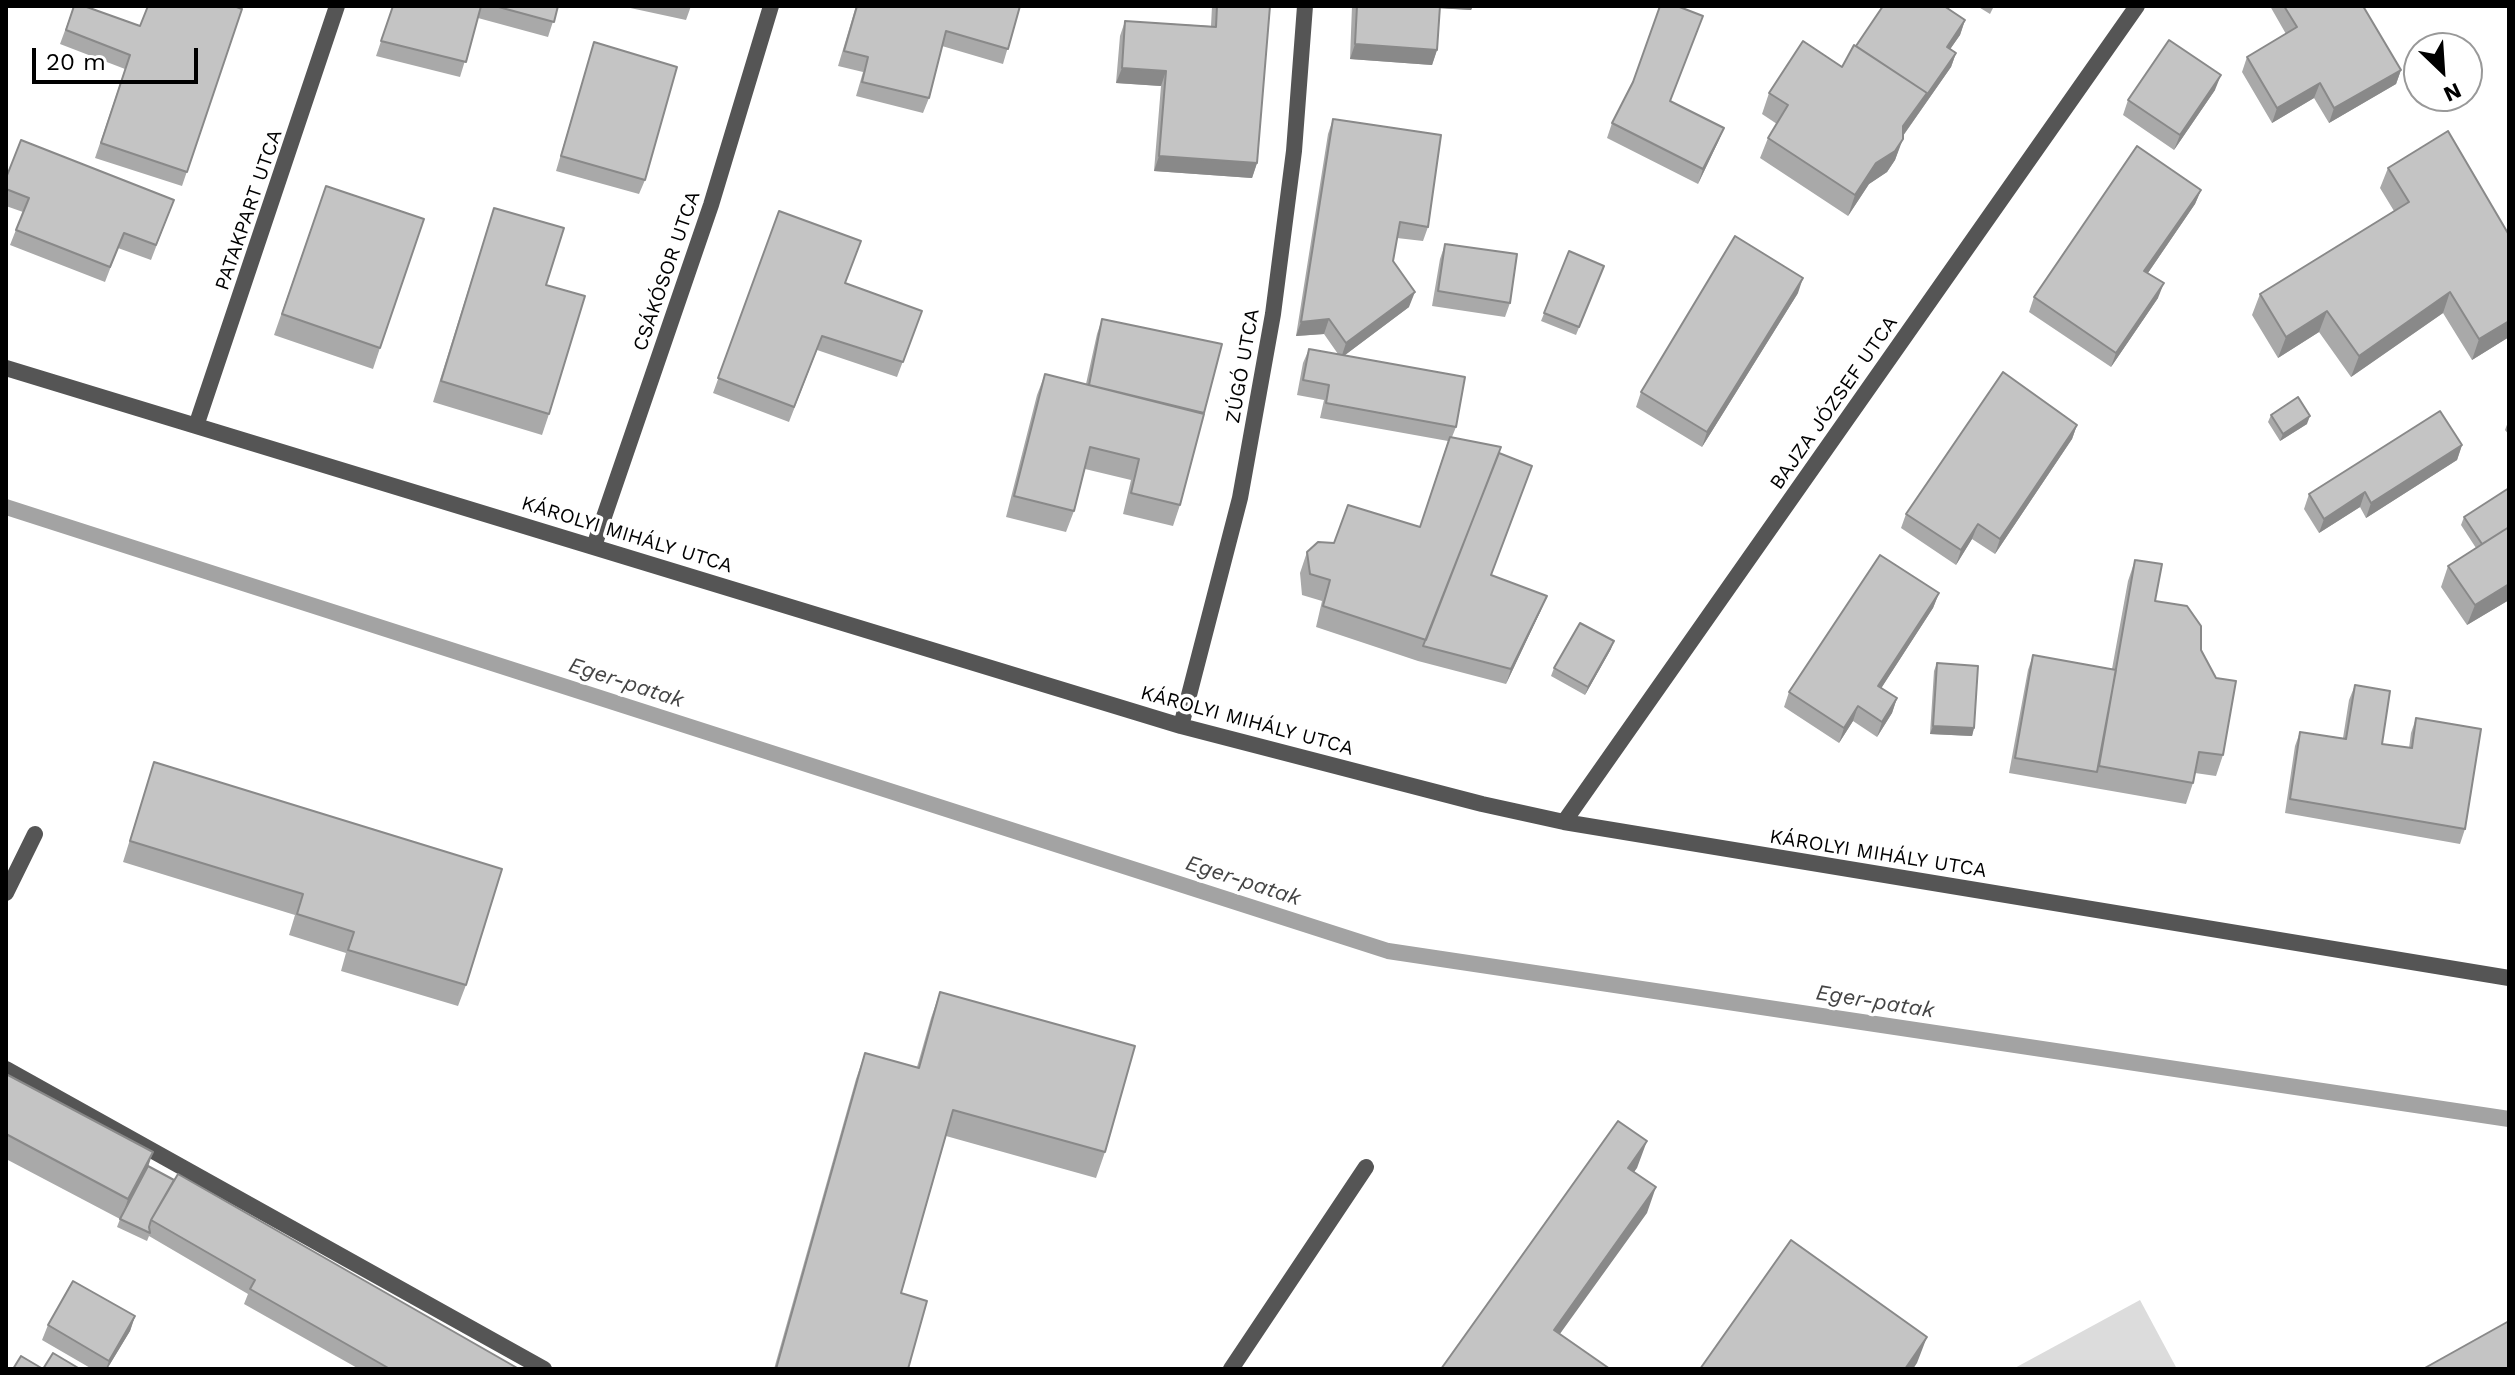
<!DOCTYPE html>
<meta charset="utf-8">
<style>
body{margin:0}
#map{position:relative;width:2515px;height:1375px;overflow:hidden;background:#fff;font-family:"Work Sans",sans-serif}
canvas{display:block}
.frame{position:absolute;inset:0;border:8px solid #000;pointer-events:none}
.north{position:absolute;left:2403px;top:32px;width:80px;height:80px;box-sizing:border-box;background:#fff;border:2px solid #999;border-radius:50%;rotate:155deg;font-size:22px;font-weight:700;line-height:32px;text-align:center;color:#000}
.north::after{content:'';display:block;margin:auto;width:28px;height:36px;background:#000;clip-path:polygon(50% 0,100% 100%,50% 72%,0 100%)}
.scale{position:absolute;left:32px;top:48px;width:166px;height:36px;box-sizing:border-box;border:4px solid #000;border-top:0;padding-left:10px;font-size:24px;line-height:28px;white-space:nowrap;color:#000;-webkit-text-stroke:6px #fff;paint-order:stroke}
</style>
<div id="map">
<canvas width="2515" height="1375"></canvas>
<div class="frame"></div>
<div class="north">N</div>
<div class="scale">20 m</div>
</div>
<script>
const ctx = document.querySelector('canvas').getContext('2d');
ctx.lineJoin = 'round';
function fill(path, color) { ctx.fillStyle = color; ctx.fill(path, 'evenodd'); }
const toPath = rows => new Path2D(rows.map(r => 'M' + r).join(''));
function stroke(path, color, width, dash) { ctx.strokeStyle = color; ctx.lineWidth = width; ctx.lineCap = dash ? 'butt' : 'round'; ctx.setLineDash(dash || []); ctx.stroke(path); }
function label(font, color, halo, rows, align = 'center') {
  ctx.font = font + ' "Work Sans",sans-serif'; ctx.lineWidth = 7; ctx.setLineDash([]); ctx.textBaseline = 'middle'; ctx.strokeStyle = halo; ctx.fillStyle = color; for (const [text, x, y, turn = 0] of rows) {
    ctx.save(); ctx.translate(x, y); ctx.rotate((+turn || 0) * Math.PI / 180); ctx.textAlign = isNaN(turn) ? turn : align; if (halo) ctx.strokeText(text, 0, 0); ctx.fillText(text, 0, 0); ctx.restore();
  }
}
const green = toPath([
 [2140,1300,2177,1369,2013,1369]
]);
const stream = toPath([
 [6,507,1388,951,2509,1119]
]);
const lane = toPath([
 [6,893,35,834],
 [6,1069,544,1369],
 [1231,1369,1366,1167]
]);
const street = toPath([
 [6,368,1181,726,1482,804,1564,822,2509,978],
 [196,426,337,6],
 [594,546,711,205,771,6],
 [1181,726,1240,498,1273,314,1294,151,1305,6],
 [1564,822,2137,6]
]);
const wall = toPath([
 [74,6,140,26,242,9,182,186,95,158,125,69,60,44],
 [393,6,558,6,548,37,478,18,460,77,376,56],
 [621,6,691,6,686,20],
 [856,6,1020,6,1003,64,942,46,929,98,923,113,856,96,863,72,838,66],
 [1212,6,1270,6,1257,163,1252,178,1154,171,1161,86,1116,83,1120,36,1125,21,1211,26],
 [1352,6,1473,6,1471,10,1440,8,1437,50,1432,65,1350,59],
 [1977,6,1994,6,1990,14],
 [2270,6,2363,6,2401,70,2396,84,2329,123,2314,98,2272,123,2242,72,2247,57,2286,34],
 [1965,20,1960,35,1950,49,1956,53,1951,67,1903,136,1895,160,1887,172,1869,184,1848,216,1760,158,1768,138,1777,124,1762,114,1769,93,1842,67,1856,46],
 [594,42,645,180,639,194,556,171],
 [2215,90,2174,150,2123,115,2128,100],
 [1670,101,1724,128,1718,142,1698,184,1607,138,1612,123],
 [1333,119,1428,227,1423,241,1397,238,1393,261,1409,307,1345,355,1456,427,1452,437,1498,454,1491,575,1541,610,1506,684,1418,661,1316,627,1322,601,1302,595,1300,573,1307,552,1334,543,1420,527,1448,441,1320,418,1324,400,1297,395,1303,363,1309,349,1338,354,1324,334,1296,336,1328,134],
 [2388,168,2509,235,2509,337,2472,360,2443,313,2351,377,2319,332,2278,358,2252,315,2260,294,2394,211,2380,188],
 [6,178,174,200,151,260,118,248,105,282,10,245,23,212,6,206],
 [326,186,380,348,373,369,274,335],
 [2201,190,2195,204,2148,273,2158,298,2111,367,2029,312,2034,297],
 [494,208,549,414,542,435,433,402],
 [779,211,845,283,922,311,897,377,817,350,789,422,713,393],
 [1445,244,1510,303,1505,317,1432,306,1440,259],
 [1569,251,1604,266,1576,335,1541,321],
 [1798,293,1702,447,1636,407,1641,392],
 [1102,319,1180,505,1173,526,1123,514,1131,480,1085,469,1074,511,1066,532,1006,517,1037,395,1045,374,1086,384,1097,334],
 [2271,415,2307,424,2280,441,2268,422],
 [2508,422,2509,422,2509,435,2505,430],
 [2077,425,2072,439,1995,554,1972,539,1956,565,1901,528,1906,514],
 [2462,445,2457,460,2366,518,2360,507,2319,533,2304,509,2309,494],
 [2509,488,2509,600,2467,625,2441,587,2448,566,2476,548,2461,525,2464,517],
 [2135,560,2155,601,2201,650,2223,755,2216,776,2195,773,2193,783,2186,804,2009,773,2028,670,2033,655,2112,669,2128,581],
 [1939,593,1933,608,1881,688,1897,698,1892,713,1877,737,1853,721,1839,743,1784,707,1789,692],
 [1611,649,1585,695,1551,676,1554,668],
 [1937,663,1974,728,1972,736,1930,734,1934,671],
 [2355,685,2382,744,2409,748,2411,733,2416,718,2465,829,2460,844,2285,813,2295,746,2300,732,2343,738,2349,700],
 [154,762,466,985,458,1006,341,971,346,953,289,935,295,915,123,862],
 [940,992,1105,1152,1096,1178,946,1136,901,1293,908,1369,774,1369,856,1079,865,1053,917,1067,931,1018],
 [6,1074,148,1166,519,1369,359,1369,244,1304,248,1294,149,1236,147,1241,117,1227,120,1219,6,1159],
 [135,1316,130,1331,107,1369,92,1369,42,1340,48,1325]
]);
const shadedWall = toPath([
 [1436,6,1473,6,1471,10,1435,8],
 [1965,20,1960,35,1942,61,1947,47],
 [1355,44,1437,50,1432,65,1350,59],
 [1956,53,1951,67,1895,147,1903,126],
 [1122,68,1166,71,1161,86,1116,83],
 [2401,70,2396,84,2329,123,2334,108],
 [2221,75,2215,90,2174,150,2180,135],
 [2320,83,2314,98,2272,123,2277,108],
 [1724,128,1718,142,1698,184,1703,169],
 [1903,139,1895,160,1887,172,1869,184,1848,216,1855,195,1876,163],
 [1159,156,1257,163,1252,178,1154,171],
 [2201,190,2195,204,2139,286,2144,271],
 [1803,278,1798,293,1702,447,1707,432],
 [2164,283,2158,298,2111,367,2116,353],
 [1415,292,1409,307,1341,358,1346,343],
 [2450,292,2443,313,2351,377,2359,356],
 [2327,311,2319,332,2278,358,2286,337],
 [1329,319,1324,334,1296,336,1301,322],
 [2509,321,2509,337,2472,360,2479,339],
 [2310,416,2307,424,2280,441,2283,434],
 [2077,425,2072,439,1995,554,2000,539],
 [2462,445,2457,460,2366,518,2371,503],
 [2365,492,2360,507,2319,533,2324,519],
 [1978,524,1972,539,1956,565,1961,550],
 [2509,584,2509,600,2467,625,2475,605],
 [1939,593,1933,608,1873,701,1878,686],
 [1547,596,1541,610,1506,684,1511,669],
 [1614,641,1611,649,1585,695,1588,687],
 [1897,698,1892,713,1877,737,1882,722],
 [1858,706,1853,721,1839,743,1844,728],
 [1933,726,1974,728,1972,736,1930,734],
 [1647,1141,1637,1168,1618,1194,1628,1168],
 [153,1152,146,1173,121,1220,128,1199],
 [1656,1187,1647,1213,1544,1356,1554,1330],
 [135,1316,130,1331,107,1369,106,1369,109,1361],
 [1927,1337,1917,1363,1913,1369,1905,1369]
]);
const building = toPath([
 [74,6,84,6,140,26,148,6,234,6,242,9,187,172,101,143,130,55,66,30,74,6],
 [393,6,481,6,466,62,381,41,393,6],
 [495,6,558,6,554,22,495,6],
 [857,6,1020,6,1008,49,946,31,929,98,862,82,868,57,844,51,857,6],
 [1217,6,1270,6,1257,163,1159,156,1166,71,1122,68,1125,21,1216,27,1217,6],
 [1357,6,1440,6,1437,50,1355,44,1357,6],
 [1660,6,1677,6,1703,16,1670,101,1724,128,1703,169,1612,123,1633,82,1660,6],
 [1883,6,1944,6,1965,20,1947,47,1956,53,1924,99,1927,93,1856,46,1883,6],
 [2284,6,2363,6,2401,70,2334,108,2320,83,2277,108,2247,57,2297,27,2284,6],
 [2169,40,2221,75,2180,135,2128,100,2169,40],
 [1803,41,1842,67,1854,45,1927,93,1903,126,1903,139,1895,151,1876,163,1855,195,1768,138,1788,105,1769,93,1803,41],
 [594,42,677,67,645,180,561,156,594,42],
 [1333,119,1441,135,1428,227,1400,222,1393,261,1415,292,1346,343,1329,319,1301,322,1333,119],
 [2448,131,2509,235,2509,321,2479,339,2450,292,2359,356,2327,311,2286,337,2260,294,2409,202,2388,168,2448,131],
 [21,140,174,200,156,245,124,233,110,267,16,230,29,198,6,189,6,178,21,140],
 [2137,146,2201,190,2144,271,2164,283,2116,353,2034,297,2137,146],
 [326,186,424,219,380,348,282,314,326,186],
 [494,208,564,228,546,285,585,296,549,414,441,381,494,208],
 [779,211,861,241,845,283,922,311,903,362,822,336,794,407,718,378,779,211],
 [1735,236,1803,278,1707,432,1641,392,1735,236],
 [1445,244,1517,254,1510,303,1438,291,1445,244],
 [1569,251,1604,266,1579,327,1544,313,1569,251],
 [1102,319,1222,344,1204,413,1089,385,1102,319],
 [1309,349,1465,377,1456,427,1326,403,1329,385,1303,380,1309,349],
 [2003,372,2077,425,2000,539,1978,524,1961,550,1906,514,2003,372],
 [1045,374,1204,414,1180,505,1131,493,1139,459,1090,447,1074,511,1014,496,1045,374],
 [2298,397,2310,416,2283,434,2271,415,2298,397],
 [2440,411,2462,445,2371,503,2365,492,2324,519,2309,494,2440,411],
 [1450,437,1501,447,1426,640,1323,606,1330,580,1310,574,1307,552,1318,542,1334,543,1348,505,1420,527,1450,437],
 [1499,453,1532,466,1491,575,1547,596,1511,669,1423,646,1499,453],
 [2509,488,2509,527,2482,544,2464,517,2509,488],
 [2509,527,2509,584,2475,605,2448,566,2509,527],
 [1880,555,1939,593,1878,686,1897,698,1882,722,1858,706,1844,728,1789,692,1880,555],
 [2135,560,2162,564,2155,601,2187,606,2201,626,2201,650,2216,678,2236,681,2223,755,2199,752,2193,783,2099,766,2135,560],
 [1580,623,1614,641,1588,687,1554,668,1580,623],
 [2033,655,2116,670,2097,772,2015,758,2033,655],
 [1937,663,1978,666,1974,728,1933,726,1937,663],
 [2355,685,2390,691,2382,744,2412,748,2416,718,2481,729,2465,829,2290,799,2300,732,2346,739,2355,685],
 [154,762,502,869,466,985,348,950,354,932,297,914,303,894,130,841,154,762],
 [940,992,1135,1046,1105,1152,953,1110,901,1293,927,1301,908,1369,776,1369,865,1053,919,1068,940,992],
 [6,1074,153,1152,128,1199,6,1134,6,1074],
 [1618,1121,1647,1141,1628,1168,1656,1187,1554,1330,1610,1369,1441,1369,1618,1121],
 [148,1166,174,1180,151,1220,149,1227,150,1233,120,1219,148,1166],
 [178,1174,519,1369,390,1369,250,1289,255,1280,151,1220,178,1174],
 [1791,1240,1927,1337,1905,1369,1700,1369,1791,1240],
 [73,1281,135,1316,109,1361,48,1325,73,1281],
 [2509,1321,2509,1369,2423,1369,2509,1321],
 [53,1353,80,1369,43,1369,53,1353],
 [21,1356,43,1369,13,1369,21,1356]
]);
const streetNames = [
 ["PATAKPART UTCA",249,210,-71],
 ["CSÁKÓSOR UTCA",667,271,-71],
 ["ZÚGÓ UTCA",1243,366,-80],
 ["BAJZA JÓZSEF UTCA",1834,403,-55],
 ["KÁROLYI MIHÁLY UTCA",627,535,17],
 ["KÁROLYI MIHÁLY UTCA",1247,721,15],
 ["KÁROLYI MIHÁLY UTCA",1878,854,9]
];
const waterNames = [
 ["Eger-patak",626,683,18],
 ["Eger-patak",1243,881,18],
 ["Eger-patak",1875,1002,9]
];
fill(green, '#dcdcdc');
stroke(stream, '#a3a3a3', 16);
stroke(lane, '#555', 16);
stroke(street, '#555', 16);
fill(wall, '#a9a9a9');
fill(shadedWall, '#898989');
fill(building, '#c4c4c4');
stroke(building, '#898989', 2);
label('20px', '#000', '#fff', streetNames);
label('italic 22px', '#444', '#fff', waterNames);
</script>
